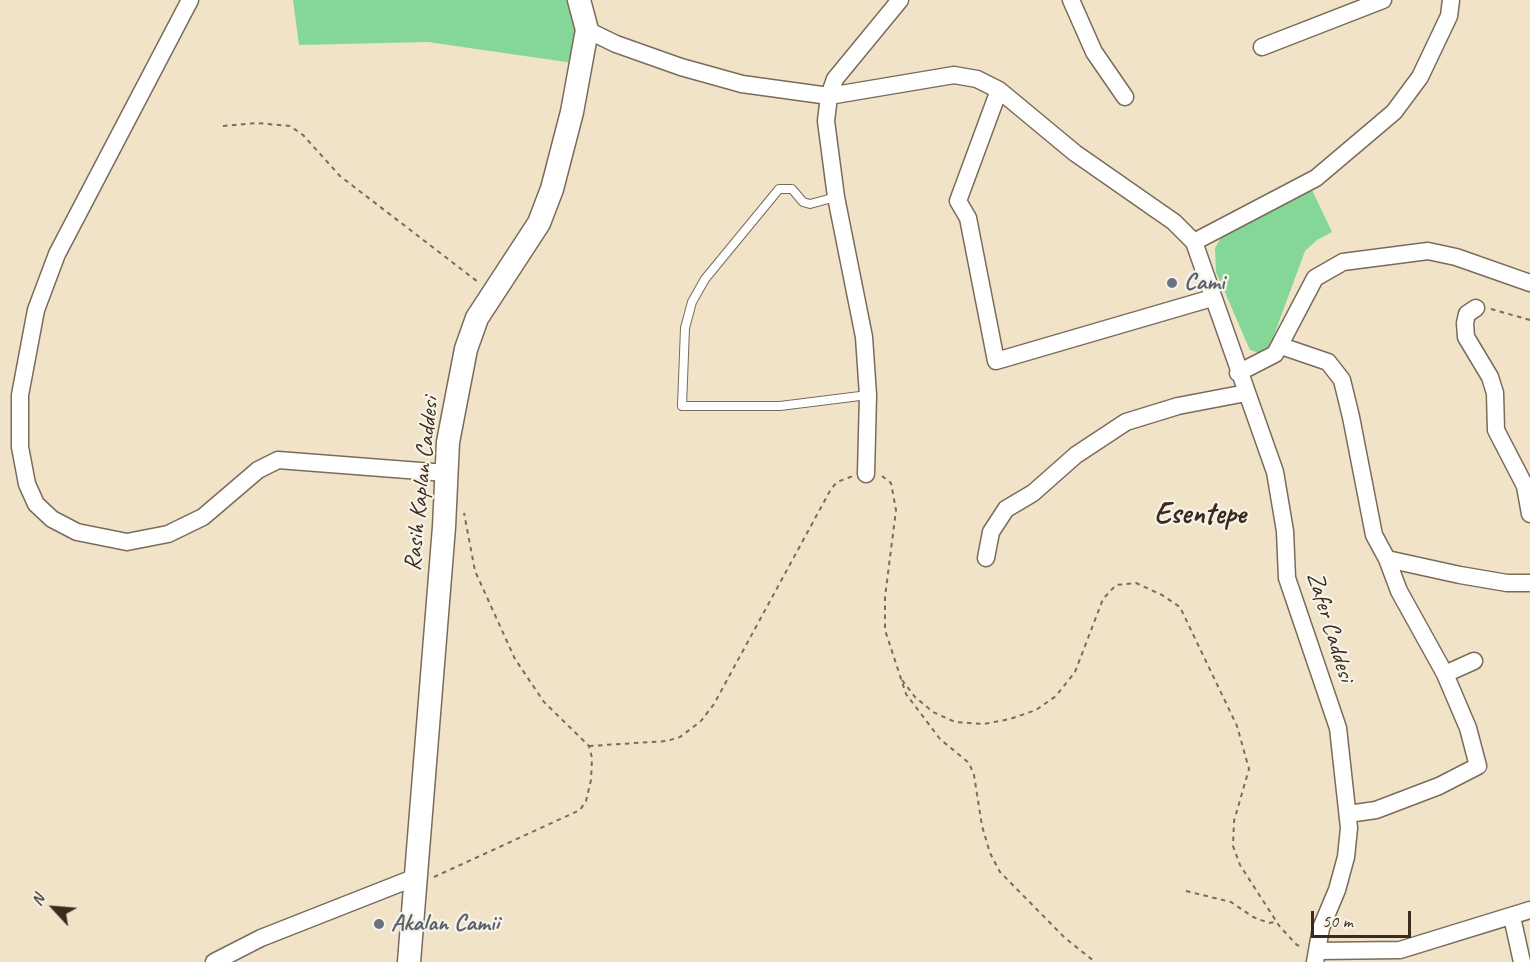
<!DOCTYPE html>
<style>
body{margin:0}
#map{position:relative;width:1530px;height:962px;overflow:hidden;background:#f0e3c8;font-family:Caveat,sans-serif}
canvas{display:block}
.north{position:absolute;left:24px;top:878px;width:60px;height:60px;-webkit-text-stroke:4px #f7f3e8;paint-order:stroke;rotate:296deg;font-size:16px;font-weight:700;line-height:24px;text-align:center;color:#3b2a1e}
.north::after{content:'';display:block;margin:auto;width:21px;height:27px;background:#3b2a1e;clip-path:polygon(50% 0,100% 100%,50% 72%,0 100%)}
.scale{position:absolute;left:1311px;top:911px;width:100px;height:27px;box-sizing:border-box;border:3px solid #3b2a1e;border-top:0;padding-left:8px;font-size:18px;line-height:21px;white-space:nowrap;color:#3b2a1e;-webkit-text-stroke:4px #f7f3e8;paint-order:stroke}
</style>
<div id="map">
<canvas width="1530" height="962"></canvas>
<div class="north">N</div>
<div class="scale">50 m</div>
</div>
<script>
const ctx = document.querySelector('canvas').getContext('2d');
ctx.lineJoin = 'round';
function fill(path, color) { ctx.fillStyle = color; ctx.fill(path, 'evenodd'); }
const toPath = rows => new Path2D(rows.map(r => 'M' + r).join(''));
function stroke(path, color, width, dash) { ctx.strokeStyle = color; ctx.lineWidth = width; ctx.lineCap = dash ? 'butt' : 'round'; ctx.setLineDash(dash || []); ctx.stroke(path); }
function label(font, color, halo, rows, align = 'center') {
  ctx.font = font + ' Caveat,sans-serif'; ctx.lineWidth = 4.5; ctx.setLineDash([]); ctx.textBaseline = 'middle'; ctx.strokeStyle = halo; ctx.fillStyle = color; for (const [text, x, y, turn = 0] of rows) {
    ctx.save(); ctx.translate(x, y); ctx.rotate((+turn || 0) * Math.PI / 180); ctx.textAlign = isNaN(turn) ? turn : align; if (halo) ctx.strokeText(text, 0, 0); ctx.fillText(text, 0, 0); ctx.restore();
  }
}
const green = toPath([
 [293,0,579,0,580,64,428,42,299,45],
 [1312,190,1332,232,1317,240,1305,251,1270,346,1259,353,1250,350,1216,272,1215,248,1222,236]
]);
const path = toPath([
 [223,126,257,123,290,126,303,135,340,176,478,282],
 [1491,309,1530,320],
 [882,476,891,483,896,510,885,597,885,630,906,694,940,739,969,763,974,775,982,826,990,853,1000,872,1065,938,1095,962],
 [902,680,915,697,933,712,955,722,984,724,1010,719,1036,710,1056,696,1075,672,1103,599,1116,585,1136,583,1162,595,1180,607,1237,726,1249,769,1234,821,1233,846,1240,865,1280,927,1297,945,1303,947],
 [589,746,667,741,680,737,701,721,714,704,831,489,837,482,853,476],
 [434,877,580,810,586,801,591,780,592,758,589,746,544,702,515,659,475,571,464,513],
 [1186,891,1231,902,1253,917,1269,923,1275,922]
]);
const lane = toPath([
 [836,197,810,204,803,202,792,189,779,189,705,279,692,302,685,328,682,406,780,406,868,395]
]);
const street = toPath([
 [190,0,57,254,36,310,20,395,20,447,27,484,36,504,52,519,77,532,127,542,168,534,203,517,258,470,278,460,446,473],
 [1071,0,1094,52,1125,97],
 [587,30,616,44,681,67,742,84,829,96,954,75,977,79,999,90,1075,153,1174,222,1194,242,1275,472,1285,531,1287,578,1338,728,1349,828,1346,857,1337,890,1321,928,1315,962],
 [1262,47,1383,0],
 [999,90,958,201,968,218,996,361,1212,298],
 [1194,242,1316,178,1394,112,1420,77,1449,16,1451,0],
 [1476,308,1467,314,1465,323,1466,337,1490,377,1495,393,1496,430,1525,486,1530,514],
 [1281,346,1328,362,1342,380,1351,417,1374,535,1387,559,1399,591,1445,674,1474,661],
 [1238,373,1275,354,1315,278,1343,262,1428,251,1456,257,1530,283],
 [866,474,868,395,864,337,836,197,826,121,829,96,835,79,900,0],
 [986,558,991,532,1006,509,1033,493,1076,455,1126,422,1178,406,1246,393],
 [1387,559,1460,575,1507,583,1530,583],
 [1348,814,1376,810,1439,786,1478,766,1468,728,1445,674],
 [1512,917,1522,962],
 [1317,951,1400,950,1530,910],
 [214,962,261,938,416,877]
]);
const secondary = toPath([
 [409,962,444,527,448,442,466,349,477,318,539,223,552,189,572,112,587,30,579,0]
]);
const markers = [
 [1172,283,6,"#6b7280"],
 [379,924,6,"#6b7280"]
];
const worshipNames = [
 ["Cami",1184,283],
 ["Akalan Camii",391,924]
];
const streetNames = [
 ["Rasih Kaplan Caddesi",422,484,-84],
 ["Zafer Caddesi",1330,627,73]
];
const districtNames = [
 ["Esentepe",1200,515]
];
fill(green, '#85d798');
stroke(lane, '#7a6b5a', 10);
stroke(street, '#7a6b5a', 19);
stroke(secondary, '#7a6b5a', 25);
stroke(path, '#7a6b5a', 2, [4.5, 4.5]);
stroke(lane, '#fff', 8);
stroke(street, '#fff', 16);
stroke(secondary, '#fff', 22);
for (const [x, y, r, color] of markers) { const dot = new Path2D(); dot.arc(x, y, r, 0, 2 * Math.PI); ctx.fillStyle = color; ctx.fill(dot); stroke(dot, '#f7f3e8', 2); }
label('bold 24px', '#5b616d', '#f7f3e8', worshipNames, 'left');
label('24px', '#3b2a1e', '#f7f3e8', streetNames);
label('bold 30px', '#3b2a1e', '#f7f3e8', districtNames);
</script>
